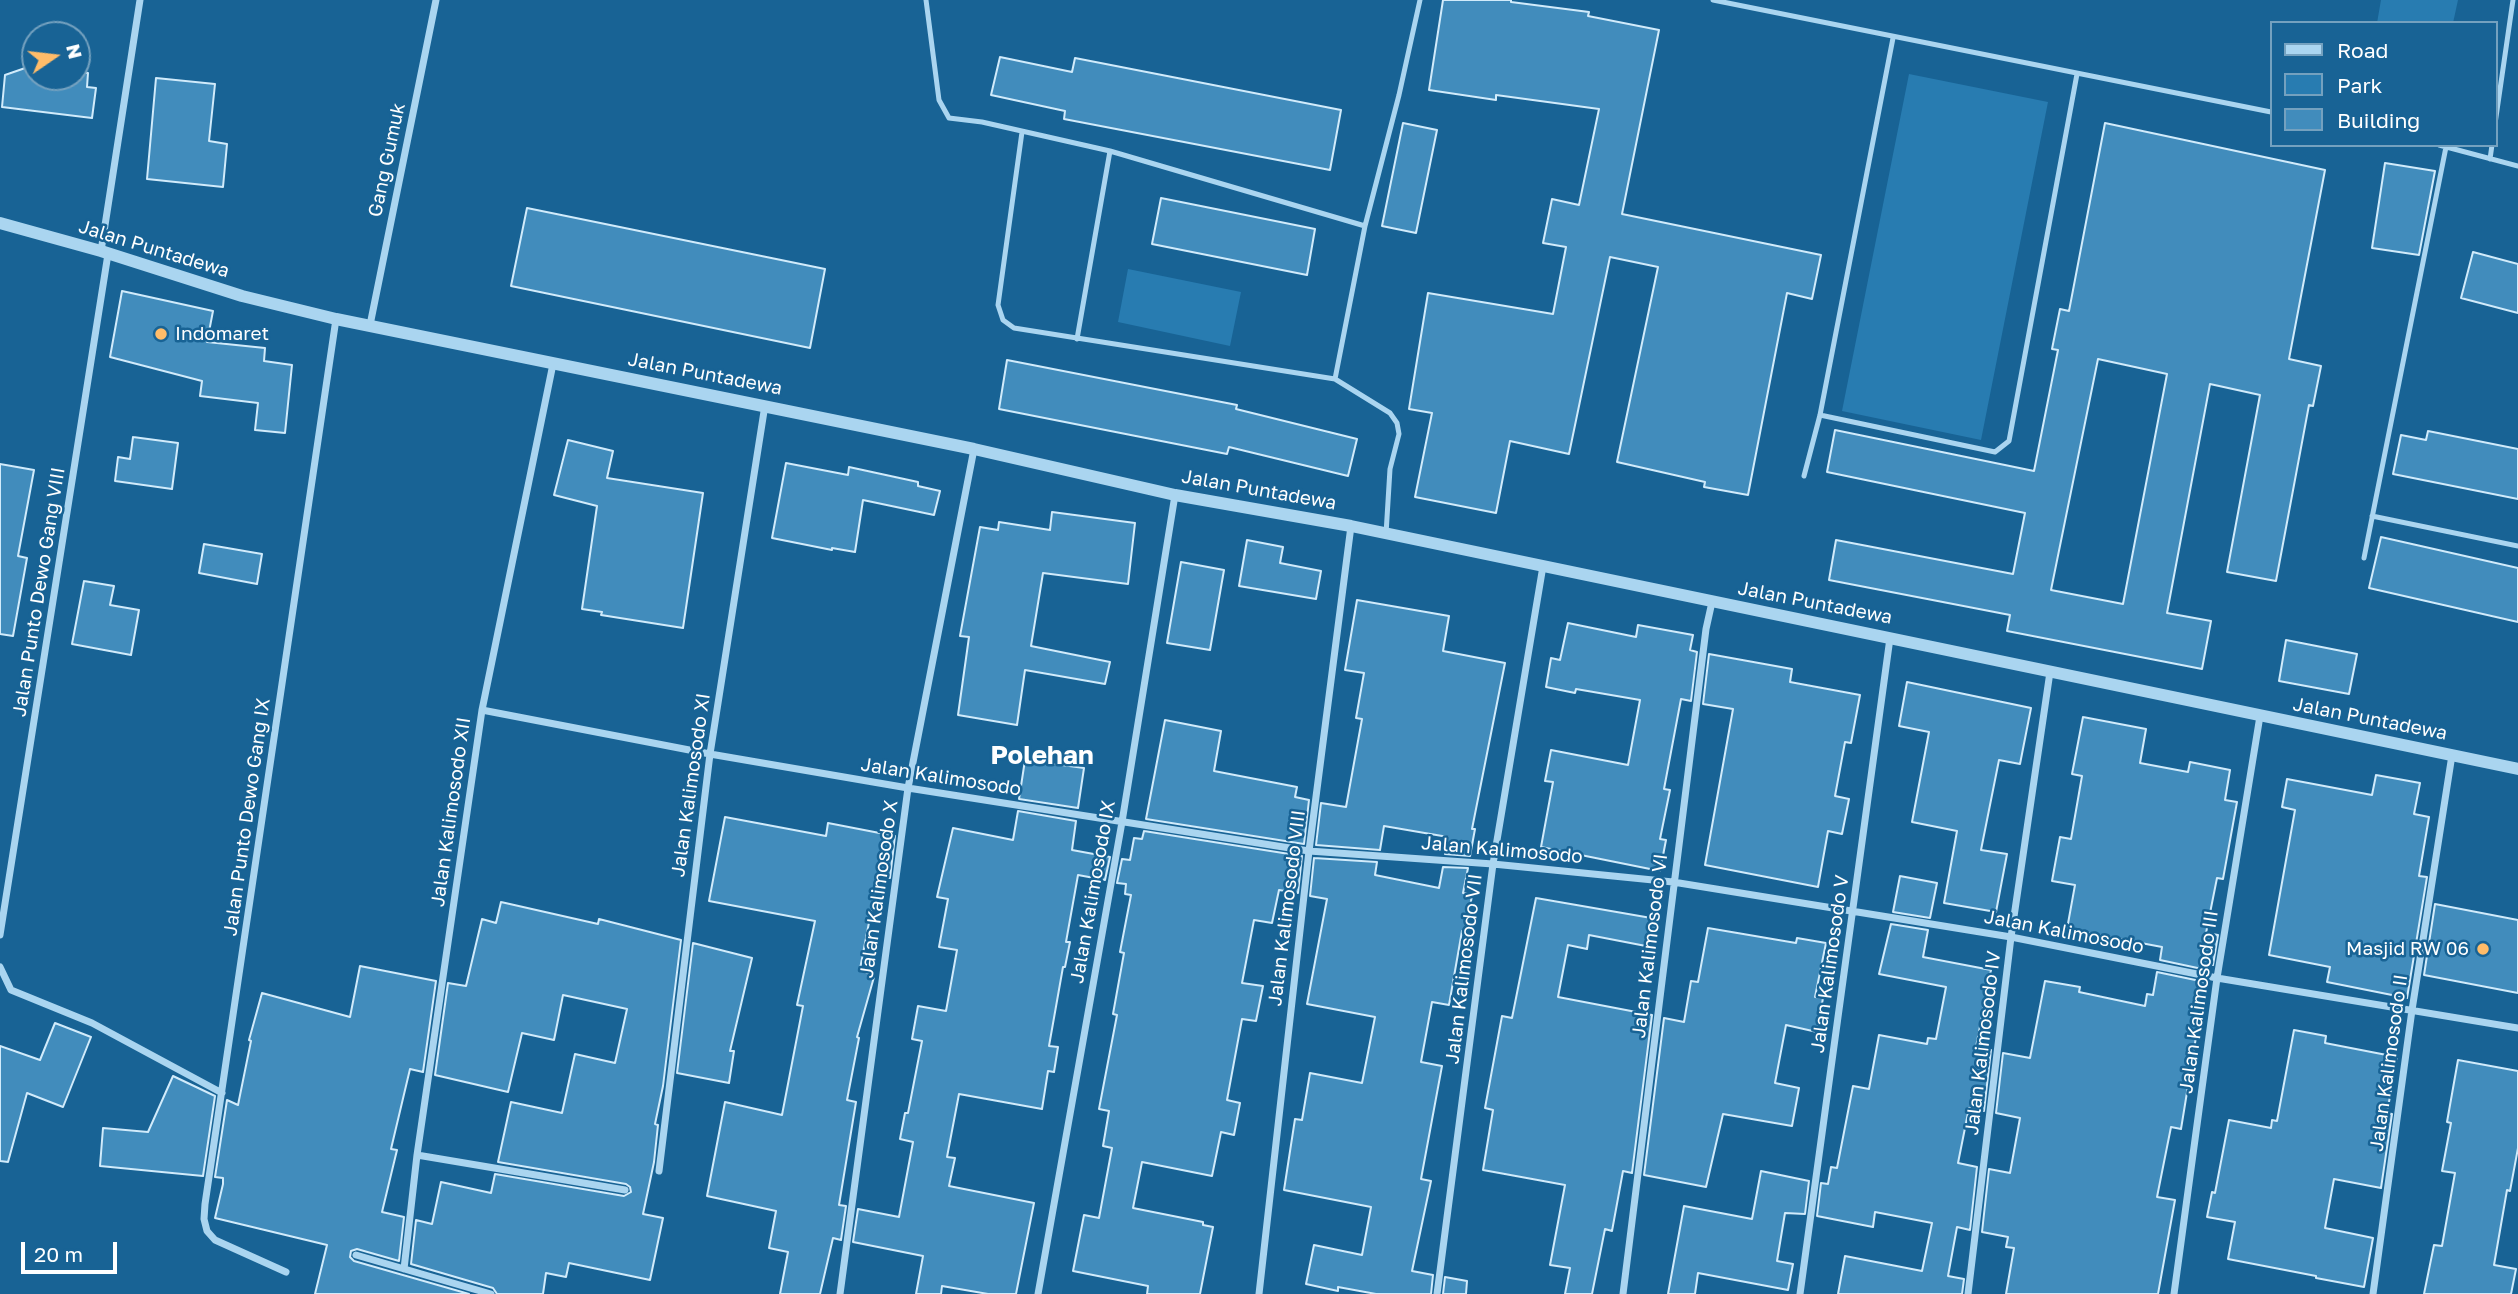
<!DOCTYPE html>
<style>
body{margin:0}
#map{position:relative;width:2518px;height:1294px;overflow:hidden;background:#186395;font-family:"Golos Text",sans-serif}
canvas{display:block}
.legend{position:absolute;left:2270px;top:21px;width:228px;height:126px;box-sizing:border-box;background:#186395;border:2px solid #74a1bf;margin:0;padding:9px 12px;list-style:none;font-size:21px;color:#fff}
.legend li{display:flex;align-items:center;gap:14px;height:35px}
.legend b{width:35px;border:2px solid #74a1bf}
.north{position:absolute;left:21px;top:21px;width:70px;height:70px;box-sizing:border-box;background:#186395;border:2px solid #74a1bf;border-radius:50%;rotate:76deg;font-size:19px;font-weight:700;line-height:28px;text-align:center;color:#fff}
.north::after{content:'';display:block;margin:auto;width:24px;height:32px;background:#ffbc69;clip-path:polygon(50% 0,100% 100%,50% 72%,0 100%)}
.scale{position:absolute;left:21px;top:1242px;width:96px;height:32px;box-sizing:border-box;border:4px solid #fff;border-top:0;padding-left:9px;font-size:21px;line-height:24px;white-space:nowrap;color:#fff;-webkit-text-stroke:5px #186395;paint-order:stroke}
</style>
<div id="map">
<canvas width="2518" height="1294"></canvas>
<ul class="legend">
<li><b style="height:9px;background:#aad5f0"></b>Road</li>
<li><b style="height:19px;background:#287cb1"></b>Park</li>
<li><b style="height:19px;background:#418cbc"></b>Building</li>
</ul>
<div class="north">N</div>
<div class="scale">20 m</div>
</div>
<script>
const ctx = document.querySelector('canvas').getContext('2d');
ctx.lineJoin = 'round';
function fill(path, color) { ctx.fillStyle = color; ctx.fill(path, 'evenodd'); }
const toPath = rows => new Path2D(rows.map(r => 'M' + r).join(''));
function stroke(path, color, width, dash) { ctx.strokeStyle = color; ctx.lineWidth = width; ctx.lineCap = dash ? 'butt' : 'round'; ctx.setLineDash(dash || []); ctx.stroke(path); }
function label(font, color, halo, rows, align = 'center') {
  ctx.font = font + ' "Golos Text",sans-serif'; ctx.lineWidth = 5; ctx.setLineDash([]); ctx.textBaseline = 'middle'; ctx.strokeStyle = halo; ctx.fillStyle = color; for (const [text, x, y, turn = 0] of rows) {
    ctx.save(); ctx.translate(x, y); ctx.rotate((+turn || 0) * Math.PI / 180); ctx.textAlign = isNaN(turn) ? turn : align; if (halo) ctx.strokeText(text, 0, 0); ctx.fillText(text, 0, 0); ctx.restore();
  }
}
const green = toPath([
 [2381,0,2458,0,2453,23,2377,23],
 [1909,74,2048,102,1981,440,1842,411],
 [1128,269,1241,292,1230,346,1118,322]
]);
const building = toPath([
 [1443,0,1511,0,1511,2,1589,12,1588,16,1659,30,1622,214,1821,255,1812,299,1787,293,1748,495,1704,487,1705,482,1617,462,1658,267,1610,257,1569,454,1510,441,1496,513,1415,497,1432,413,1409,409,1428,293,1553,314,1566,247,1543,243,1552,199,1579,205,1599,109,1496,95,1496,100,1429,90,1443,0],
 [1000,57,1072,72,1075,58,1341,110,1330,170,1064,119,1065,111,991,95,1000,57],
 [31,66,35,67,35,77,77,77,77,72,88,73,87,87,96,88,92,118,2,107,5,75,31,66],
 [156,78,215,84,209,141,227,144,223,187,147,179,156,78],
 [1403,123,1437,130,1416,233,1382,226,1403,123],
 [2105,123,2325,170,2289,359,2321,366,2313,406,2309,405,2276,581,2227,572,2260,395,2210,384,2167,613,2211,621,2202,669,2007,631,2010,615,1829,580,1836,540,2013,574,2025,513,1827,472,1835,430,2034,471,2058,350,2052,349,2060,309,2069,311,2105,123],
 [2098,359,2167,374,2123,604,2051,590,2098,359],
 [2385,163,2435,171,2419,255,2372,248,2385,163],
 [1161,198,1315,229,1307,275,1152,244,1161,198],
 [527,208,825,269,810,348,511,286,527,208],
 [2473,252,2518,264,2518,313,2461,298,2473,252],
 [122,291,213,311,207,342,265,348,264,361,292,365,285,433,255,430,258,403,200,396,202,381,110,357,122,291],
 [1007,360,1237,405,1236,409,1357,439,1348,476,1229,447,1227,454,999,409,1007,360],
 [2428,431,2518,449,2518,499,2393,474,2401,435,2426,440,2428,431],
 [133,437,178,443,172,489,115,481,118,457,130,459,133,437],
 [568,440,613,451,607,478,703,493,683,628,601,615,602,612,582,609,597,506,554,495,568,440],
 [786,463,848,475,849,467,918,482,918,486,940,491,934,515,863,500,855,552,832,548,832,550,772,538,786,463],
 [0,464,34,470,18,556,27,558,13,636,0,634,0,464],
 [1052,512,1135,523,1128,584,1043,573,1031,646,1110,662,1105,684,1025,670,1017,725,958,715,969,637,960,636,980,527,998,530,999,522,1050,530,1052,512],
 [2381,537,2518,568,2518,622,2369,588,2381,537],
 [1247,540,1283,547,1280,563,1321,571,1316,599,1239,586,1247,540],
 [204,544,262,554,257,584,199,573,204,544],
 [1181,562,1224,570,1210,650,1167,643,1181,562],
 [84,581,114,586,110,605,139,610,131,655,72,644,84,581],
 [1357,600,1449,616,1443,651,1505,663,1472,829,1475,829,1470,856,1445,854,1448,837,1384,826,1380,850,1316,845,1321,803,1346,807,1362,719,1356,718,1364,673,1345,670,1357,600],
 [1568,623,1636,637,1638,625,1693,635,1690,650,1697,652,1691,701,1681,699,1664,789,1670,790,1660,839,1666,840,1660,871,1541,847,1553,782,1545,781,1551,750,1628,765,1640,700,1576,689,1575,693,1546,687,1551,658,1560,660,1568,623],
 [2286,640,2357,654,2349,694,2279,681,2286,640],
 [1709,654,1792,669,1790,682,1860,695,1851,743,1845,742,1835,796,1849,799,1842,834,1828,831,1818,887,1705,865,1733,709,1703,704,1709,654],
 [1907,682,2031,708,2020,764,1999,760,1981,850,2007,854,1996,912,1944,903,1957,831,1912,822,1929,732,1899,726,1907,682],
 [2083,717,2146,729,2140,763,2188,772,2190,762,2230,770,2225,800,2237,802,2223,879,2217,878,2206,933,2218,935,2213,965,2208,964,2207,970,2160,960,2162,947,2067,929,2075,885,2052,881,2060,837,2071,839,2082,776,2072,774,2083,717],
 [1165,720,1221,731,1214,771,1297,787,1295,797,1309,800,1304,844,1146,819,1165,720],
 [1025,760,1084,768,1078,808,1019,799,1025,760],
 [2376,775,2420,783,2414,814,2429,817,2419,876,2427,877,2407,998,2327,982,2330,967,2269,955,2295,810,2282,807,2287,779,2372,795,2376,775],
 [1018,811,1076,821,1072,850,1110,857,1105,880,1078,875,1066,942,1070,942,1065,967,1063,967,1049,1046,1058,1047,1054,1072,1048,1071,1042,1109,959,1094,947,1157,955,1158,949,1186,1034,1203,1016,1294,988,1294,942,1286,941,1294,916,1294,923,1256,853,1242,858,1209,899,1217,913,1142,900,1139,905,1113,908,1113,922,1041,912,1039,918,1006,946,1011,957,950,939,947,948,899,937,897,953,828,1013,840,1018,811],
 [725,817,826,836,828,823,895,836,890,878,878,876,860,969,874,977,857,1037,859,1038,847,1100,856,1102,839,1205,846,1206,841,1240,833,1238,820,1294,780,1294,788,1252,769,1248,776,1211,707,1196,725,1102,782,1115,803,1006,797,1005,815,921,709,901,725,817],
 [1144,831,1302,856,1298,893,1279,890,1272,923,1254,920,1242,983,1263,986,1256,1021,1242,1019,1227,1100,1240,1103,1234,1135,1221,1132,1212,1176,1142,1162,1133,1208,1203,1222,1203,1225,1213,1227,1200,1294,1147,1294,1148,1286,1073,1271,1084,1215,1099,1218,1112,1148,1103,1146,1109,1111,1099,1109,1117,1015,1113,1014,1124,953,1120,952,1131,895,1125,894,1126,884,1117,883,1122,859,1130,860,1134,838,1142,839,1144,831],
 [1314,858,1377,862,1375,875,1439,888,1443,867,1468,868,1463,893,1472,895,1466,932,1462,931,1449,1005,1432,1002,1421,1062,1442,1066,1421,1179,1431,1181,1412,1271,1433,1275,1431,1294,1376,1294,1338,1287,1338,1291,1306,1284,1314,1245,1362,1255,1371,1207,1284,1190,1295,1119,1302,1120,1310,1073,1362,1083,1375,1017,1307,1004,1327,899,1310,896,1314,858],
 [1900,876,1937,883,1930,918,1893,912,1900,876],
 [1536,898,1657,919,1651,947,1589,935,1587,949,1568,945,1558,997,1652,1015,1632,1173,1623,1171,1612,1231,1605,1229,1592,1294,1565,1294,1570,1268,1550,1265,1565,1185,1483,1170,1493,1110,1485,1108,1502,1016,1512,1018,1536,898],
 [501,902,598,924,599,919,681,940,663,1086,655,1124,658,1125,654,1162,643,1214,663,1218,650,1280,569,1263,566,1277,546,1273,543,1294,497,1294,493,1288,411,1264,416,1220,432,1224,441,1182,491,1193,495,1174,624,1196,631,1192,630,1187,626,1184,498,1162,511,1102,562,1113,575,1054,615,1063,627,1009,563,995,554,1040,522,1033,508,1092,435,1075,448,983,466,986,482,919,496,923,501,902],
 [2435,904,2518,920,2518,993,2424,975,2435,904],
 [1891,924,1928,930,1923,957,1991,970,1976,1047,1991,1050,1984,1111,1969,1108,1958,1163,1977,1167,1970,1230,1957,1227,1948,1276,1964,1279,1962,1294,1838,1294,1845,1256,1922,1271,1932,1223,1875,1212,1873,1227,1817,1216,1821,1183,1828,1184,1831,1167,1837,1168,1853,1086,1869,1089,1879,1035,1927,1044,1928,1038,1936,1039,1946,987,1879,974,1891,924],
 [1708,928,1796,943,1797,938,1826,943,1815,997,1823,998,1817,1032,1786,1025,1775,1083,1799,1088,1792,1126,1723,1114,1706,1187,1644,1175,1664,1018,1684,1022,1691,981,1698,982,1708,928],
 [693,943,752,958,730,1051,734,1051,729,1083,677,1073,693,943],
 [360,966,436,981,423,1072,410,1069,391,1149,397,1150,382,1212,404,1217,399,1261,357,1249,351,1251,350,1257,354,1261,469,1294,315,1294,327,1245,215,1218,223,1184,223,1178,215,1177,227,1100,238,1105,251,1041,249,1040,262,993,350,1017,360,966],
 [2157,972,2205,982,2181,1129,2171,1127,2157,1197,2175,1200,2158,1294,2006,1294,2014,1248,2006,1247,2008,1237,1982,1232,1989,1169,2010,1173,2020,1118,1996,1113,2003,1053,2030,1058,2045,981,2080,987,2079,992,2145,1006,2147,994,2153,995,2157,972],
 [55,1023,91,1037,63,1107,27,1093,8,1162,0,1161,0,1046,40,1060,55,1023],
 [2294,1030,2326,1036,2325,1043,2397,1057,2387,1113,2392,1114,2381,1188,2334,1179,2325,1228,2373,1238,2364,1287,2316,1278,2316,1276,2228,1259,2235,1222,2207,1217,2212,1192,2215,1193,2229,1120,2271,1128,2272,1120,2277,1121,2294,1030],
 [2458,1060,2518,1071,2518,1148,2510,1191,2507,1190,2494,1265,2516,1269,2511,1294,2424,1294,2434,1245,2442,1246,2455,1173,2442,1171,2451,1123,2447,1122,2458,1060],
 [173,1076,215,1096,203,1176,100,1166,103,1128,148,1132,173,1076],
 [1761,1171,1809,1181,1805,1214,1785,1213,1777,1261,1793,1264,1788,1290,1698,1273,1695,1294,1668,1294,1684,1206,1752,1219,1761,1171],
 [1445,1277,1467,1281,1466,1294,1443,1294,1445,1277]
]);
const service = toPath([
 [926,0,939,100,949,118,982,122,1110,151,1365,226],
 [1713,0,2271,112],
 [2495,124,2513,0],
 [1022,132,998,305,1003,320,1014,328,1335,379,1365,226,1399,95,1420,0],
 [2439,145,2518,166],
 [2490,159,2492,145],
 [1077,339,1110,151],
 [1335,379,1390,413,1397,423,1399,434,1390,469,1386,534],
 [1820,415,1995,452,2009,441,2077,74],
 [1804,476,1820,415,1893,38],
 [2372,516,2518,546],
 [2364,558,2446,147]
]);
const minor = toPath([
 [101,251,140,0],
 [370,325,436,0],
 [482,710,710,754,908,788,1309,851,1493,864,1673,882,2011,937,2217,978,2518,1028],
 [0,935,108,254],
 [0,967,11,990,92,1023,222,1093],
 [417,1155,625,1190],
 [659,1171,710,754,765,405],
 [356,1255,491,1294],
 [404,1269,417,1155,482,710,553,364],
 [286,1272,215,1240,207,1231,204,1219,205,1204,336,319],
 [840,1294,908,788,974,449],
 [1038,1294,1122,822,1175,495],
 [1259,1294,1309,851,1351,526],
 [1437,1294,1493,864,1543,566],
 [1623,1294,1706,629,1712,602],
 [1800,1294,1890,638],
 [1968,1294,2011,937,2050,672],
 [2174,1294,2217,978,2260,716],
 [2373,1294,2412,1010,2452,755]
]);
const tertiary = toPath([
 [0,223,101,251,242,296,336,319,974,449,1175,495,1351,526,2518,769]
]);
const markers = [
 [161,334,7,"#ffbc69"],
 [2483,949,7,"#ffbc69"]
];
const streetNames = [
 ["Gang Gumuk",387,160,-78],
 ["Jalan Puntadewa",154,249,17],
 ["Jalan Puntadewa",705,374,11],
 ["Jalan Puntadewa",1259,490,10],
 ["Jalan Punto Dewo Gang VIII",39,592,-81],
 ["Jalan Puntadewa",1815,603,11],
 ["Jalan Puntadewa",2370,719,11],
 ["Jalan Kalimosodo",941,777,9],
 ["Jalan Kalimosodo XI",691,785,-82],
 ["Jalan Kalimosodo XII",451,812,-82],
 ["Jalan Punto Dewo Gang IX",247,817,-82],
 ["Jalan Kalimosodo",1502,850,5],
 ["Jalan Kalimosodo X",879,889,-82],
 ["Jalan Kalimosodo IX",1093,892,-80],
 ["Jalan Kalimosodo VIII",1287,908,-83],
 ["Jalan Kalimosodo",2064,932,11],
 ["Jalan Kalimosodo VI",1650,946,-83],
 ["Jalan Kalimosodo V",1830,964,-82],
 ["Jalan Kalimosodo VII",1464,969,-83],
 ["Jalan Kalimosodo III",2199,1002,-82],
 ["Jalan Kalimosodo IV",1983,1043,-83],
 ["Jalan Kalimosodo II",2389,1063,-82]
];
const poiNames = [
 ["Indomaret",175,334],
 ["Masjid RW 06",2469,949,"right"]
];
const districtNames = [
 ["Polehan",1042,756]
];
fill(green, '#287cb1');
fill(building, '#418cbc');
stroke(building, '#d1ebfb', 2);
stroke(service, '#aad5f0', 5);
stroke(minor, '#aad5f0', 7);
stroke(tertiary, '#aad5f0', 12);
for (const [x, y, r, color] of markers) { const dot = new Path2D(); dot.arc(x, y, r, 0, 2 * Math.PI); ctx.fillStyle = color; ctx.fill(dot); stroke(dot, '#186395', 2.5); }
label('19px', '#fff', '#186395', streetNames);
label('19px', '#fff', '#186395', poiNames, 'left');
label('bold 26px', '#fff', '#186395', districtNames);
</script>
